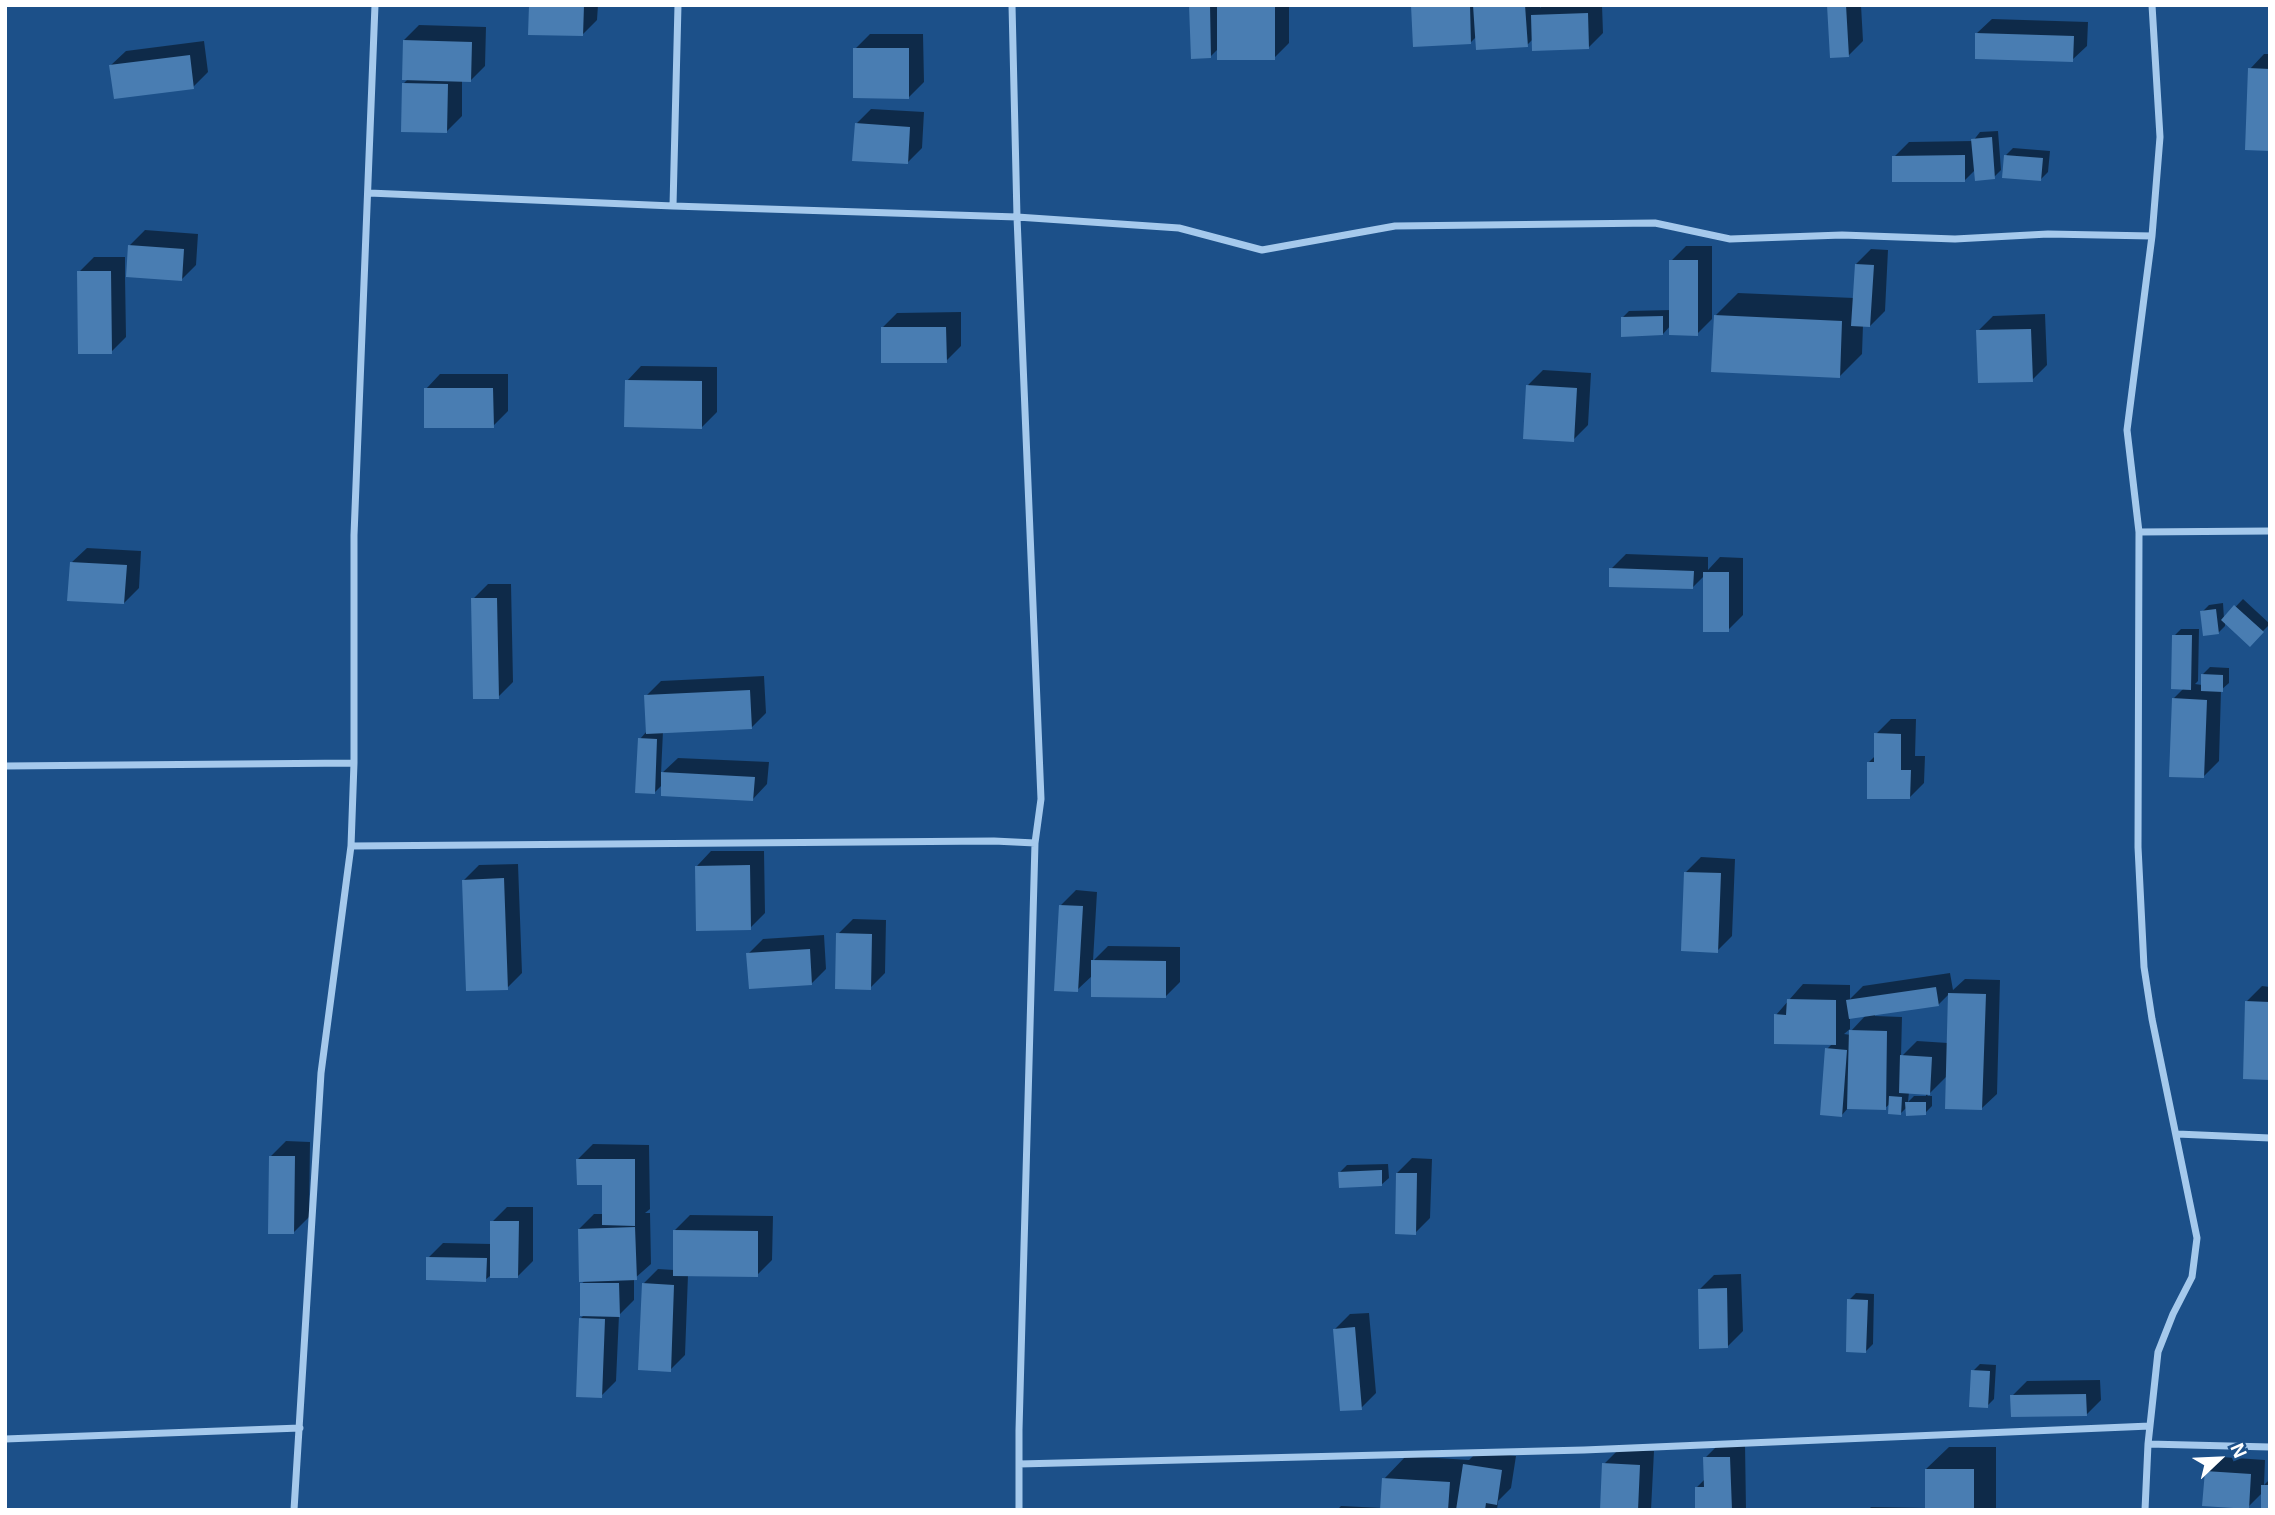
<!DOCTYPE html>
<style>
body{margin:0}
#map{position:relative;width:2275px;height:1515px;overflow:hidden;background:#1c5089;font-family:Helvetica,sans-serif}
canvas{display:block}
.frame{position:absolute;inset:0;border:7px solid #fff;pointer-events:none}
.north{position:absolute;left:2184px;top:1424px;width:70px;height:70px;-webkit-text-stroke:5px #1c5089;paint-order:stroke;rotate:67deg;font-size:19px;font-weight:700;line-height:28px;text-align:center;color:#fff}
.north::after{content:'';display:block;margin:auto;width:24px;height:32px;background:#fff;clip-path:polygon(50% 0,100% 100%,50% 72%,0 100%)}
</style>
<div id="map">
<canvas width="2275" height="1515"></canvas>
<div class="frame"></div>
<div class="north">N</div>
</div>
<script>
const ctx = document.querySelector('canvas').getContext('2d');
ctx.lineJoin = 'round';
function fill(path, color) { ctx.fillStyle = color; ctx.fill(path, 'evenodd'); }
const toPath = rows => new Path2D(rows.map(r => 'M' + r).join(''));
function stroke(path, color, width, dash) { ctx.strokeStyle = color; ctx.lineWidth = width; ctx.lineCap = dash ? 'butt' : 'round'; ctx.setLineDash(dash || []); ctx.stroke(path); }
const shadow = toPath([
 [530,5,598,5,597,20,582,35],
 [1191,5,1289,5,1289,43,1274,58,1219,48,1211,56],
 [1413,5,1540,5,1540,8,1543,5,1602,5,1603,33,1588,48,1533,39,1527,45,1477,36,1470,43],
 [1829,5,1861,5,1863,41,1848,56],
 [1992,19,2088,22,2087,46,2072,60,1977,33],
 [419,25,486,27,485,66,470,81,462,80,462,116,447,131,403,84,408,79,404,40],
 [870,34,923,34,924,82,909,97,855,49],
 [204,41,208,72,193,87,111,65,126,51],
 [2264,54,2270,54,2270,149,2250,69],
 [871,109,924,112,922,148,907,163,856,124],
 [1998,131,2001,170,1994,177,1976,169,1965,180,1894,157,1909,142,1973,141,1980,132],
 [2013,148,2050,151,2048,172,2041,179,2006,155],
 [145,230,198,234,196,265,181,280,125,275,126,337,111,352,79,272,94,257,125,257,125,275,128,275,130,245],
 [1686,246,1712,246,1712,319,1738,293,1854,298,1856,264,1871,249,1888,250,1885,311,1870,326,1863,325,1862,354,1839,377,1715,316,1697,334,1671,325,1663,334,1622,318,1629,311,1671,310,1671,261],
 [961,312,961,346,946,361,882,328,897,313],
 [2045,314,2047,365,2032,380,1978,331,1993,316],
 [641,366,717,367,717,412,702,427,627,381],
 [1543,370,1591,373,1588,425,1573,440,1528,385],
 [440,374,508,374,508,411,493,426,426,389],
 [87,548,141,551,139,588,124,603,72,562],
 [1626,554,1708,557,1708,570,1720,557,1743,558,1743,615,1728,630,1705,575,1693,587,1611,569],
 [488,584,511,584,513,682,498,697,473,599],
 [2243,599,2270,624,2250,644,2225,621,2225,626,2218,633,2202,612,2209,605,2223,603,2224,619],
 [2181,629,2199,629,2198,681,2195,684,2202,685,2203,674,2210,667,2229,668,2229,683,2221,690,2219,761,2204,776,2173,699,2184,688,2174,636],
 [764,676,766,713,751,728,663,731,661,774,678,758,769,762,767,784,753,799,663,784,654,793,640,739,647,731,646,696,661,681],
 [1891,719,1916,719,1915,756,1925,756,1924,783,1909,798,1869,762,1876,755,1876,734],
 [711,851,764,851,765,913,750,928,697,866],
 [1701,857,1735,859,1732,936,1717,951,1686,872],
 [518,864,522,973,507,988,464,880,479,865],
 [1076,890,1097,892,1093,961,1108,946,1180,947,1180,982,1165,997,1093,975,1077,990,1061,905],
 [853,919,886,920,885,973,870,988,838,934],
 [824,935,826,969,811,984,748,954,763,939],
 [1950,973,1953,990,1965,979,2000,980,1997,1094,1982,1108,1948,1075,1927,1096,1932,1096,1932,1106,1925,1113,1907,1107,1901,1113,1891,1103,1885,1108,1849,1107,1841,1116,1827,1049,1832,1044,1776,1015,1803,984,1850,985,1850,999,1863,986],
 [1950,993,1948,1043,1917,1041,1901,1057,1902,1017,1875,1016,1875,1014,1938,1005],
 [1866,1015,1851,1031,1851,1035,1844,1034,1850,1029,1850,1018],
 [1909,1092,1926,1093,1926,1096,1914,1096,1908,1102],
 [2262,986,2270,987,2270,1078,2247,1001],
 [286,1141,310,1142,309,1217,294,1232,271,1156],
 [593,1144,649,1145,650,1209,645,1213,650,1213,651,1264,634,1279,634,1300,619,1315,616,1381,601,1396,581,1318,585,1314,581,1284,586,1280,579,1229,594,1214,604,1214,604,1184,578,1159],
 [1412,1158,1432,1159,1430,1218,1415,1233,1397,1173],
 [1388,1164,1389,1178,1381,1185,1340,1172,1347,1165],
 [507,1207,533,1207,533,1261,518,1276,490,1276,485,1280,428,1258,443,1243,492,1244,492,1222],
 [690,1215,773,1216,772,1260,757,1275,688,1275,685,1355,670,1370,643,1284,658,1269,674,1270,675,1230],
 [1741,1274,1743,1331,1728,1346,1699,1290,1714,1275],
 [1856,1293,1874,1294,1873,1344,1866,1351,1849,1300],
 [1369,1313,1376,1393,1361,1408,1335,1329,1350,1314],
 [1980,1364,1996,1365,1994,1399,1987,1406,1973,1371],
 [2100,1380,2101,1400,2086,1415,2012,1396,2027,1381],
 [1720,1443,1745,1443,1746,1510,1697,1510,1696,1488,1705,1479,1705,1458],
 [1949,1447,1996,1447,1996,1510,1868,1510,1871,1507,1927,1508,1926,1469],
 [1619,1449,1654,1451,1651,1510,1602,1510,1604,1464],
 [1479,1450,1516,1456,1511,1488,1498,1501,1497,1510,1337,1510,1341,1506,1382,1508,1384,1479,1406,1456,1469,1460],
 [2221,1457,2265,1460,2264,1485,2270,1479,2270,1510,2263,1492,2248,1507,2206,1472]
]);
const building = toPath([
 [529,5,584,5,583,36,528,35],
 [1189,5,1210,5,1211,58,1191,59],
 [1411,5,1470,5,1471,44,1413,47],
 [1473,5,1525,5,1528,47,1476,50],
 [1827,5,1846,5,1849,57,1830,58],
 [1217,6,1275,6,1275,60,1217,60],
 [1588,13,1589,49,1532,51,1531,15],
 [1975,33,2074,36,2073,62,1975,59],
 [403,40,472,42,471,82,402,80],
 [853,48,909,48,909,99,853,98],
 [190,55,194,89,114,99,109,65],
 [2248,68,2270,69,2270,151,2245,150],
 [402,83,448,84,447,133,401,132],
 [855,123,910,127,908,164,852,161],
 [1992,137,1995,179,1975,181,1971,139],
 [1965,155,1965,182,1892,182,1892,156],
 [2004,155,2043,158,2041,181,2002,178],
 [128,245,184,249,182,281,126,277],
 [1669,260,1698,260,1698,336,1669,335],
 [1855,264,1874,265,1870,327,1851,326],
 [77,271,111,271,112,354,78,354],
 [1714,315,1842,321,1840,378,1711,372],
 [1663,316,1663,335,1621,337,1621,317],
 [881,327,946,327,947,363,881,363],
 [2031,329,2033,382,1978,383,1976,330],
 [625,380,702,381,702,429,624,427],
 [1526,385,1577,388,1574,442,1523,439],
 [424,388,493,388,494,428,424,428],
 [70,562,127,565,124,604,67,601],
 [1609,568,1694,571,1693,589,1609,587],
 [1703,572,1729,572,1729,632,1703,632],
 [471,598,497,598,499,699,473,699],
 [2234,605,2264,632,2250,647,2221,620],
 [2216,609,2219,634,2203,636,2200,611],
 [2172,635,2192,635,2191,690,2171,689],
 [2201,674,2223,675,2223,692,2201,691],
 [750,690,752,729,646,734,644,695],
 [2172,698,2207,700,2204,778,2169,777],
 [1874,733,1901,734,1901,770,1911,770,1910,799,1867,799,1867,762,1874,762],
 [638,738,657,739,655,794,635,793],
 [661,772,755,777,753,801,661,796],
 [750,865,751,930,696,931,695,866],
 [1684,872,1721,873,1718,953,1681,951],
 [504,878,508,990,466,991,462,880],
 [1059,905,1083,906,1078,992,1054,991],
 [836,933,872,934,871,990,835,989],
 [810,949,812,985,749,989,746,953],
 [1091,960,1166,961,1166,998,1091,997],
 [1936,987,1939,1006,1849,1019,1846,1000],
 [1948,993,1986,994,1982,1110,1945,1109],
 [1787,999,1836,1000,1836,1045,1774,1044,1774,1014,1786,1015],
 [2245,1001,2270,1002,2270,1080,2243,1079],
 [1849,1030,1887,1031,1886,1110,1847,1109],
 [1825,1048,1847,1050,1842,1117,1820,1115],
 [1900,1055,1932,1057,1930,1095,1899,1093],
 [1889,1096,1902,1097,1901,1115,1888,1114],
 [1905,1102,1926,1102,1926,1115,1906,1116],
 [269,1156,295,1156,294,1234,268,1234],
 [576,1159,635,1159,635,1226,602,1225,602,1185,577,1185],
 [1382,1170,1382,1186,1339,1188,1338,1172],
 [1396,1173,1417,1173,1416,1235,1395,1234],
 [490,1221,519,1221,518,1278,490,1278],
 [635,1227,637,1280,579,1282,578,1229],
 [673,1230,758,1231,758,1277,673,1276],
 [426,1257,487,1258,486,1282,426,1280],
 [580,1283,619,1283,620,1317,580,1316],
 [642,1283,674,1285,671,1372,638,1370],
 [1727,1288,1728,1348,1699,1349,1698,1289],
 [1847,1299,1868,1300,1866,1353,1846,1352],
 [579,1318,605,1319,602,1398,576,1397],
 [1355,1327,1362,1410,1340,1411,1333,1329],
 [1971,1370,1990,1371,1988,1408,1969,1407],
 [2086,1394,2087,1416,2011,1417,2010,1395],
 [1703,1457,1730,1457,1732,1510,1695,1510,1695,1487,1704,1487],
 [1602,1463,1640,1465,1638,1510,1600,1510],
 [1463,1464,1502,1470,1497,1505,1486,1503,1485,1510,1456,1510],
 [1925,1469,1974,1469,1974,1510,1925,1510],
 [2205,1471,2251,1474,2249,1509,2202,1506],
 [1382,1478,1450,1482,1448,1510,1380,1510],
 [2261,1485,2270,1485,2270,1510,2261,1510]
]);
const minor = toPath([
 [1012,5,1017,217,1041,799,1035,843,1019,1430,1019,1510],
 [369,193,673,206,1017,217,1179,228,1262,250,1395,226,1655,223,1730,239,1842,235,1955,239,2048,234,2152,236],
 [673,206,678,5],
 [2139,532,2270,531],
 [5,766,354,763],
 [351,846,994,841,1035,843],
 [2177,1134,2270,1138],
 [5,1439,300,1428],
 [2148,1444,2270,1447],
 [1019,1464,1584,1450,2150,1426],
 [294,1510,321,1073,351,846,354,763,354,535,375,5],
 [2145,1510,2148,1444,2158,1352,2173,1314,2192,1277,2197,1238,2152,1019,2144,967,2138,847,2139,532,2127,430,2152,236,2160,137,2152,5]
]);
fill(shadow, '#0007');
fill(building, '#497db2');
stroke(minor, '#a5c9ec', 7);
</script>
